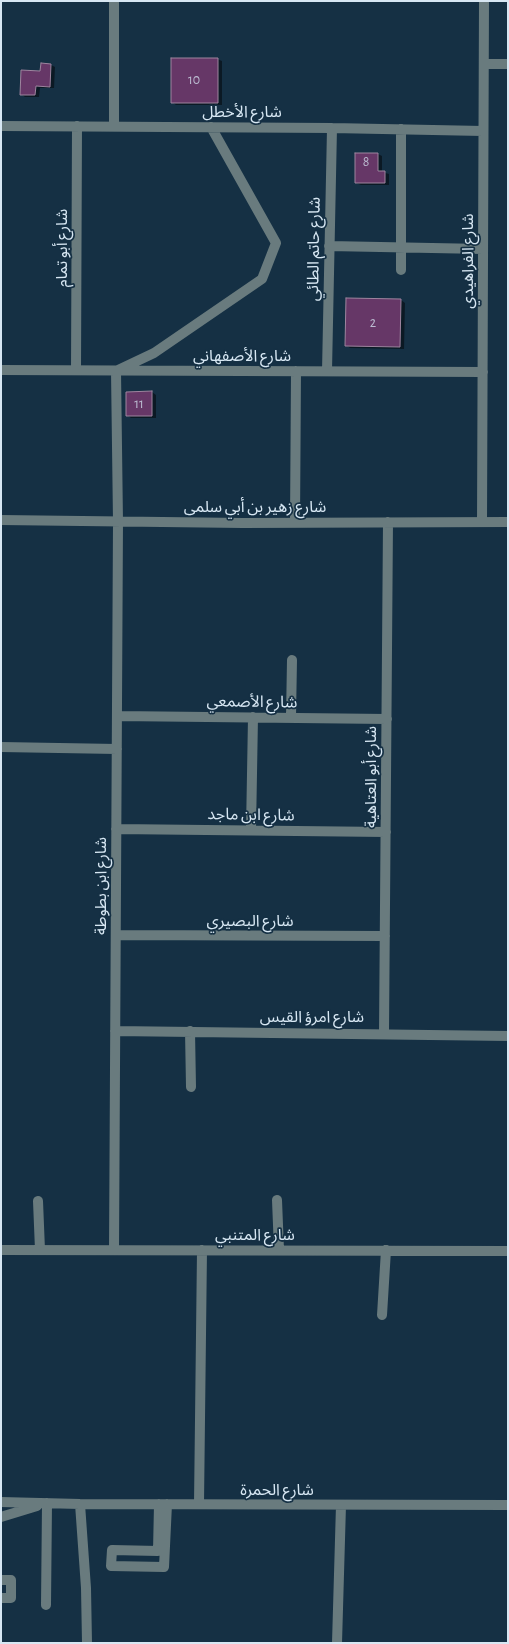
<!DOCTYPE html>
<meta charset="utf-8">
<style>
body{margin:0}
#map{position:relative;width:509px;height:1644px;overflow:hidden;background:#153044;font-family:"Alegreya Sans",sans-serif}
canvas{display:block}
.frame{position:absolute;inset:0;border:2px solid #d7e7f3;pointer-events:none}
</style>
<div id="map">
<canvas width="509" height="1644"></canvas>
<div class="frame"></div>
</div>
<script>
const ctx = document.querySelector('canvas').getContext('2d');
ctx.lineJoin = 'round';
function fill(path, color) { ctx.fillStyle = color; ctx.fill(path, 'evenodd'); }
const toPath = rows => new Path2D(rows.map(r => 'M' + r).join(''));
function stroke(path, color, width, dash) { ctx.strokeStyle = color; ctx.lineWidth = width; ctx.lineCap = dash ? 'butt' : 'round'; ctx.setLineDash(dash || []); ctx.stroke(path); }
function label(font, color, halo, rows, align = 'center') {
  ctx.font = font + ' "Alegreya Sans","Noto Sans Arabic",sans-serif'; ctx.lineWidth = 3.5; ctx.setLineDash([]); ctx.textBaseline = 'middle'; ctx.strokeStyle = halo; ctx.fillStyle = color; for (const [text, x, y, turn = 0] of rows) {
    ctx.save(); ctx.translate(x, y); ctx.rotate((+turn || 0) * Math.PI / 180); ctx.textAlign = isNaN(turn) ? turn : align; if (halo) ctx.strokeText(text, 0, 0); ctx.fillText(text, 0, 0); ctx.restore();
  }
}
const shadow = toPath([
 [217,59,222,61,222,105,176,105,172,102],
 [51,65,55,67,54,88,40,88,39,97,25,97,21,94,41,72],
 [378,154,382,156,382,172,389,174,389,185,361,185,356,183],
 [401,300,405,303,404,349,350,348,346,345],
 [152,392,156,395,156,418,131,418,127,415]
]);
const building = toPath([
 [171,58,218,58,218,103,171,103,171,58],
 [41,63,51,64,50,87,36,86,35,95,20,95,21,70,40,71,41,63],
 [355,153,378,153,378,171,385,171,385,183,355,183,355,153],
 [346,298,401,299,400,347,345,346,346,298],
 [152,391,152,416,126,416,126,392,152,391]
]);
const minor = toPath([
 [114,1,114,126],
 [484,64,508,64],
 [1,126,332,128,483,131],
 [329,246,483,249],
 [401,270,401,129],
 [1,370,483,372],
 [76,370,77,126],
 [327,371,332,128],
 [1,520,243,523,508,522],
 [482,522,484,1],
 [295,523,296,371],
 [117,716,387,719],
 [291,717,292,660],
 [1,747,117,749],
 [116,829,386,832],
 [251,830,253,717],
 [116,935,385,936],
 [115,1031,508,1036],
 [190,1031,191,1087],
 [384,1033,388,522],
 [277,1200,279,1250],
 [38,1201,40,1250],
 [1,1250,508,1251],
 [114,1250,118,522,116,371,154,353,262,279,276,243,211,127],
 [382,1315,386,1250],
 [1,1502,80,1504,508,1505],
 [80,1504,86,1588,87,1643],
 [159,1504,158,1551,112,1550,111,1566,164,1567,167,1504],
 [199,1504,202,1250],
 [1,1517,37,1506],
 [1,1580,11,1580,11,1598,1,1598],
 [46,1605,47,1503],
 [337,1643,341,1505]
]);
const numberNames = [
 ["10",194,80],
 ["8",366,162],
 ["2",373,323],
 ["11",139,404]
];
const streetNames = [
 ["شارع الأخطل",242,112],
 ["شارع أبو تمام",62,248,-90],
 ["شارع حاتم الطائي",314,249,-89],
 ["شارع الفراهيدي",468,261,-90],
 ["شارع الأصفهاني",242,356],
 ["شارع زهير بن أبي سلمى",255,507],
 ["شارع الأصمعي",252,702,1],
 ["شارع أبو العتاهية",371,777,-90],
 ["شارع ابن ماجد",251,815,1],
 ["شارع ابن بطوطة",101,886,-90],
 ["شارع البصيري",250,921],
 ["شارع امرؤ القيس",312,1017],
 ["شارع المتنبي",255,1235],
 ["شارع الحمرة",277,1490]
];
fill(shadow, '#0007');
fill(building, '#663767');
stroke(building, '#9e859f', 1);
stroke(minor, '#697b7e', 10);
label('14px', '#bbbbd0', null, numberNames);
label('16px', '#d7e7f3', '#153044', streetNames);
</script>
